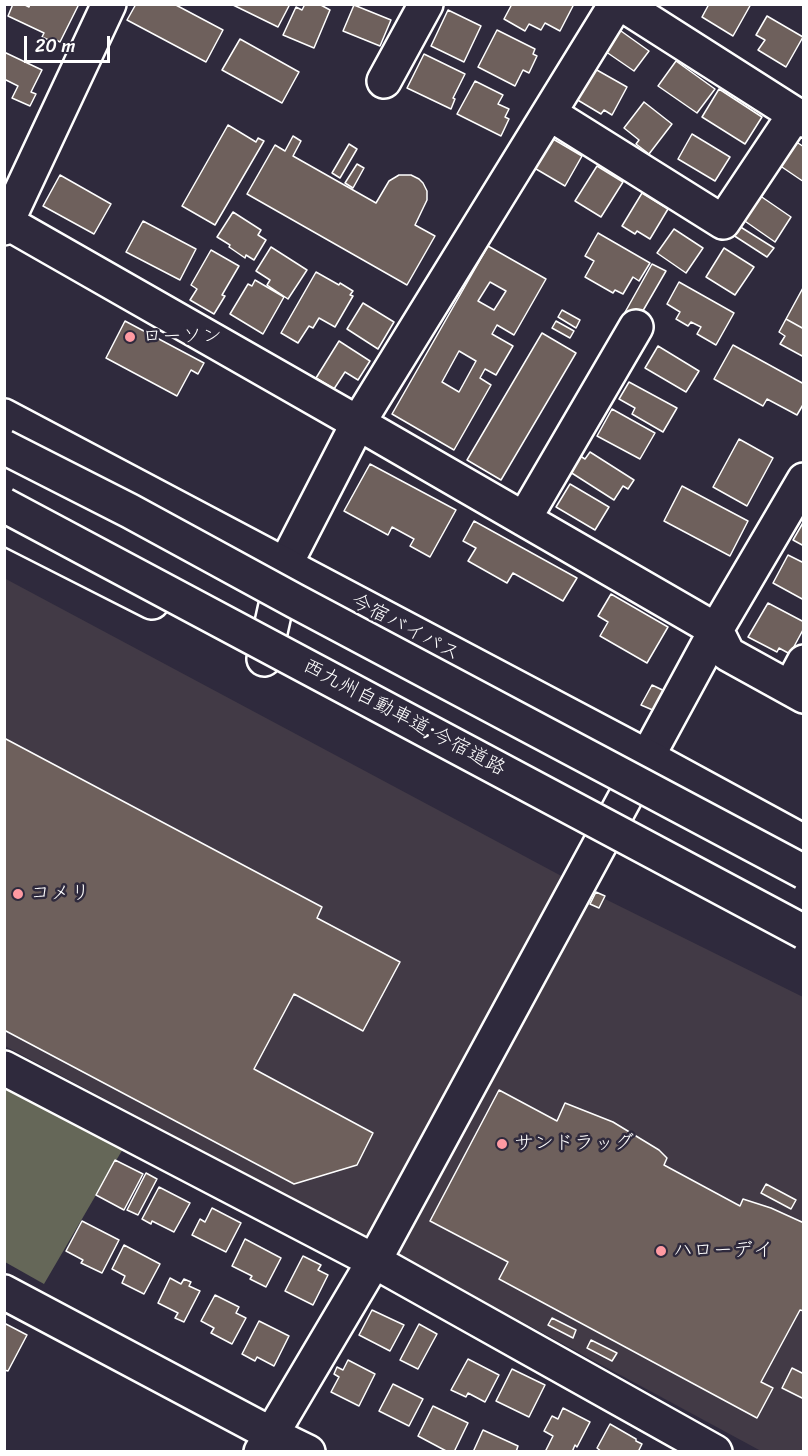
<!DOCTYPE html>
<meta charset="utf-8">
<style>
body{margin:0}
#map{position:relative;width:808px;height:1456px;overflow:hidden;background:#2f2a3d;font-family:Sriracha,sans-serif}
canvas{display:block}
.frame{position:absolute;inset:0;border:6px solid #fff;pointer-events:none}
.scale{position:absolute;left:24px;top:36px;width:86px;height:27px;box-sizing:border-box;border:3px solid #fff;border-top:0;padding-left:8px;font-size:18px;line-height:21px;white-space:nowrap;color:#fff;-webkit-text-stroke:4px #2f2a3d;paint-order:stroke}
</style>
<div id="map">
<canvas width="808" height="1456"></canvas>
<div class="frame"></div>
<div class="scale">20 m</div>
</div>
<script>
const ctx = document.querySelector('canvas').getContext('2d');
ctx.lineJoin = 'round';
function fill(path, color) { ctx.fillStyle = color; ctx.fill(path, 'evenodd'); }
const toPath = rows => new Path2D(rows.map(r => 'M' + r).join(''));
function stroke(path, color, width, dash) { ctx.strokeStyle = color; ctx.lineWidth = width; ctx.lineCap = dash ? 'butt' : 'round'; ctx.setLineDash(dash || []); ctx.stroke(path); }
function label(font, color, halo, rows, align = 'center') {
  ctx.font = font + ' Sriracha,"Klee One",sans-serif'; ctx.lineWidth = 5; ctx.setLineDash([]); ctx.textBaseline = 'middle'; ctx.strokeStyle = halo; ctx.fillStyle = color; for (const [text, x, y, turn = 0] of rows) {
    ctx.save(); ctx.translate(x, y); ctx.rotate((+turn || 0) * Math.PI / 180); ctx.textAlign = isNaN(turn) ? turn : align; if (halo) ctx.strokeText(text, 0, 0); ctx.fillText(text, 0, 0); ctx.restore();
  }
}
const built = toPath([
 [4,578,597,895,803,997,803,1451,761,1451,343,1225,5,1046]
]);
const green = toPath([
 [4,1084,124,1147,44,1284,5,1262]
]);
const building = toPath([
 [13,4,23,4,29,7,30,4,79,4,60,42,54,39,53,42,42,37,44,33,8,16,13,4],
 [136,4,174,4,223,30,206,62,127,20,136,4],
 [231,4,290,4,278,27,231,4],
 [305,4,319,4,330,10,314,48,283,35,296,7,302,10,305,4],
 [512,4,574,4,560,31,545,23,541,30,529,24,525,31,504,19,512,4],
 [709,4,751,4,733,36,702,17,709,4],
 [354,5,391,20,380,46,343,31,354,5],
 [448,10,481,26,464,62,431,46,448,10],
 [767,16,803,37,786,67,758,50,765,40,756,35,767,16],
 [614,26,649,51,634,71,599,47,614,26],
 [497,30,535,49,533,54,537,56,529,73,523,70,515,86,478,67,497,30],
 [240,39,299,72,282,103,222,70,240,39],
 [4,52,42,70,31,92,36,94,30,106,12,98,18,86,4,79,4,52],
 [424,54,465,74,453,98,455,99,451,109,407,88,424,54],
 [676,61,715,89,697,113,658,86,676,61],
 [588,65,627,87,612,115,604,110,601,114,571,96,588,65],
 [475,81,503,95,498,104,509,109,505,117,509,119,501,136,457,114,475,81],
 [719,89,762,117,745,144,702,117,719,89],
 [644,102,672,124,649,154,636,144,639,140,624,128,644,102],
 [228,125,256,142,258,138,264,141,215,225,182,206,228,125],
 [692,134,730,157,715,181,678,159,692,134],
 [293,136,301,141,293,156,376,203,389,181,399,175,411,175,419,179,423,183,427,191,427,200,415,225,435,236,407,285,247,194,275,145,285,151,293,136],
 [548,136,582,156,565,186,531,166,548,136],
 [792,139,804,147,804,182,776,163,792,139],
 [349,144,357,149,340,178,332,173,349,144],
 [357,164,364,168,353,188,345,183,357,164],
 [597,166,623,182,601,217,575,201,597,166],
 [60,175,111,204,94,234,43,206,60,175],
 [642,193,668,209,650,239,637,231,635,234,622,226,642,193],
 [756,193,791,217,775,242,739,217,756,193],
 [233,212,261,230,258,235,266,240,254,260,246,255,245,258,229,247,230,245,217,237,233,212],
 [143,221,196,249,180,280,126,252,143,221],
 [739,226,774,248,767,257,733,235,739,226],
 [674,229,703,248,686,273,657,253,674,229],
 [598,233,650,263,639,281,633,277,623,294,615,290,613,293,585,277,594,261,585,256,598,233],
 [488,246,546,279,514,335,497,325,492,334,513,346,496,375,485,369,480,378,491,385,454,450,392,414,488,246],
 [490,282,506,291,494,310,478,301,490,282],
 [459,351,476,361,459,392,442,382,459,351],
 [271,247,307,270,288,299,267,285,270,280,256,271,271,247],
 [724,248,754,267,735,295,706,277,724,248],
 [211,250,239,266,222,295,225,296,214,314,190,300,197,289,191,285,211,250],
 [652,264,666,271,637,321,624,314,652,264],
 [316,272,339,285,340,283,353,291,350,295,353,296,335,327,319,318,313,328,309,326,298,343,281,333,316,272],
 [255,280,284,297,263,334,230,314,248,284,252,286,255,280],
 [679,282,734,313,716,345,697,334,701,327,691,322,688,326,676,319,680,312,667,304,679,282],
 [804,286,804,329,786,319,804,286],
 [363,303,394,322,378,349,347,329,363,303],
 [562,310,580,320,576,328,558,317,562,310],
 [786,319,804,329,804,357,780,344,785,336,779,332,786,319],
 [125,321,204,363,198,374,191,370,177,396,106,358,125,321],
 [556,321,574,331,570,338,552,328,556,321],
 [542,333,576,353,501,480,467,460,542,333],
 [339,341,370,361,358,380,345,372,334,389,316,378,339,341],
 [733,345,804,384,804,403,797,415,767,399,763,406,714,379,733,345],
 [658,346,699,371,686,392,645,368,658,346],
 [629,382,677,408,663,432,632,414,635,408,619,399,629,382],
 [612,409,655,433,640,459,597,436,612,409],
 [739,439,773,458,747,506,713,487,739,439],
 [590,452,634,480,628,489,623,486,614,500,567,470,577,454,585,459,590,452],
 [370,464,456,510,430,557,410,546,414,539,392,527,388,535,344,511,370,464],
 [570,484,609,507,595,530,556,507,570,484],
 [682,486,748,521,730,556,664,521,682,486],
 [474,521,577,578,563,601,513,573,507,583,468,561,476,548,463,541,474,521],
 [804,521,804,546,793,540,804,521],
 [788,555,804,563,804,600,773,583,788,555],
 [611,594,668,627,647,663,600,636,608,622,598,616,611,594],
 [768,603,804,622,804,628,790,654,779,648,777,652,748,637,768,603],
 [652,685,671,694,662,714,641,705,652,685],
 [4,738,322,907,317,918,400,962,363,1031,294,994,254,1069,373,1133,357,1165,294,1184,4,1030,4,738],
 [596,892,605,896,599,908,590,904,596,892],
 [499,1090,557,1121,565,1103,613,1122,659,1150,667,1158,664,1165,740,1206,743,1199,771,1208,804,1223,804,1311,800,1310,761,1382,773,1388,757,1418,499,1279,508,1262,430,1221,499,1090],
 [115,1160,143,1174,124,1210,96,1195,115,1160],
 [146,1173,157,1179,138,1215,127,1210,146,1173],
 [766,1184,796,1200,791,1209,761,1193,766,1184],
 [159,1187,190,1203,174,1232,152,1221,151,1224,142,1219,159,1187],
 [212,1208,241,1223,226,1252,192,1235,200,1219,205,1222,212,1208],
 [82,1221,119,1240,102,1273,81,1263,83,1260,66,1251,82,1221],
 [245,1239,281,1258,266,1287,250,1279,252,1276,232,1266,245,1239],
 [124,1245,160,1264,144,1294,122,1283,125,1276,112,1269,124,1245],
 [303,1256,321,1265,318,1270,328,1275,313,1305,285,1291,303,1256],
 [170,1278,181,1284,184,1279,191,1282,189,1286,200,1291,184,1322,175,1318,178,1313,158,1303,170,1278],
 [215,1295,239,1307,236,1313,246,1318,232,1344,211,1333,214,1328,201,1321,215,1295],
 [372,1310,404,1325,390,1351,359,1335,372,1310],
 [552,1318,576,1330,573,1338,548,1325,552,1318],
 [259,1321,289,1336,274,1366,257,1357,255,1361,242,1354,259,1321],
 [4,1323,27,1335,8,1371,4,1370,4,1323],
 [419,1324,437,1334,418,1369,400,1360,419,1324],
 [591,1340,617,1353,612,1361,587,1348,591,1340],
 [468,1359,499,1375,485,1402,468,1393,466,1397,451,1390,468,1359],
 [348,1360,375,1374,359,1406,331,1392,339,1377,334,1374,337,1367,343,1370,348,1360],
 [792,1368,804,1374,804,1399,782,1388,792,1368],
 [512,1369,545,1385,529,1417,496,1401,512,1369],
 [393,1384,423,1399,409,1426,379,1411,393,1384],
 [433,1406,468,1423,454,1452,448,1452,418,1436,433,1406],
 [563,1408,590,1422,577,1447,575,1445,572,1452,545,1452,553,1436,544,1431,552,1416,558,1419,563,1408],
 [610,1424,636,1439,636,1441,642,1444,638,1452,602,1452,597,1448,610,1424],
 [483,1430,518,1446,516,1452,473,1452,483,1430]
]);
const minor = toPath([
 [622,4,804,120],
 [384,81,426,4],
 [549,113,723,222,795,114],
 [8,223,358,423,716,630,728,654,804,696],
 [4,228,109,4],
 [524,519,636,327],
 [264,659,285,565,358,423,616,4],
 [790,688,804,662],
 [4,1068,374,1261,715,1452],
 [4,1292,271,1434,308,1452],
 [261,1452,374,1261,716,630,804,480]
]);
const highway = toPath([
 [4,416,648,757,804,842],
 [4,527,152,602]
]);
const highwayBridge = toPath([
 [4,447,130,511,295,601,804,872],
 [4,505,804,932]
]);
const markers = [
 [130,337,6,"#ff9aa2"],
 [18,894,6,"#ff9aa2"],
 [502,1144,6,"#ff9aa2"],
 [661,1251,6,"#ff9aa2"]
];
const poiNames = [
 ["ローソン",142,337],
 ["コメリ",30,894],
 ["サンドラッグ",514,1144],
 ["ハローデイ",673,1251]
];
const streetNames = [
 ["今宿バイパス",405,628,28],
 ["西九州自動車道;今宿道路",404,718,28]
];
fill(built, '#423a46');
fill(green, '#656758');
fill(building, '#6e605c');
stroke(building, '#fff', 1.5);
stroke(minor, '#fff', 38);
stroke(highway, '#fff', 38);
stroke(minor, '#2f2a3d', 33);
stroke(highway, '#2f2a3d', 33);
stroke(highwayBridge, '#fff', 38, []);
stroke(highwayBridge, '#2f2a3d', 33);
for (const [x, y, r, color] of markers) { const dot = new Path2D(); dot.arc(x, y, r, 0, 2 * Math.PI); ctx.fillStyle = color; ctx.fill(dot); stroke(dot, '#2f2a3d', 2); }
label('20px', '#fff', '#2f2a3d', poiNames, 'left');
label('20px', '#fff', '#2f2a3d', streetNames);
</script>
